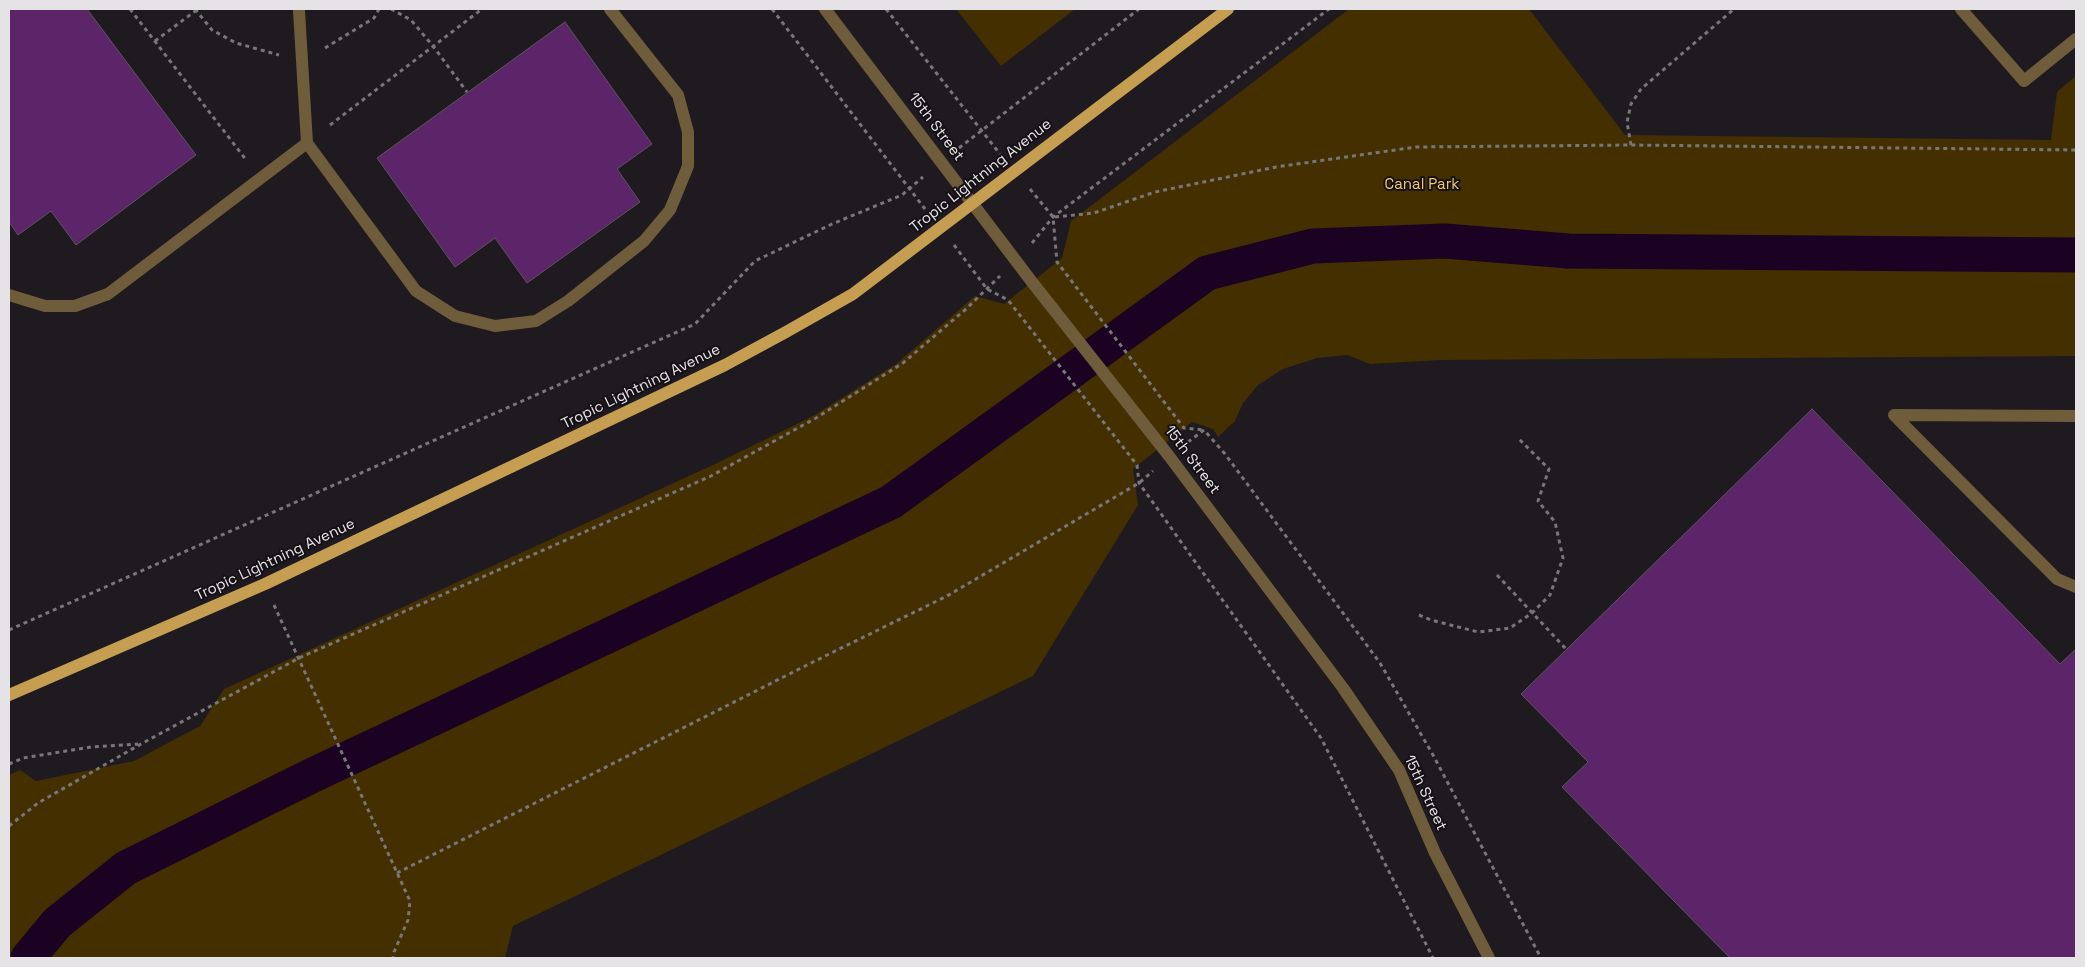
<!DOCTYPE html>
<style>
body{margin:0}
#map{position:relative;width:2085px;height:967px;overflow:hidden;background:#1e1a1f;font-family:"Space Grotesk",sans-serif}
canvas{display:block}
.frame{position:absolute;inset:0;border:10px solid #e6e3e6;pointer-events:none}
</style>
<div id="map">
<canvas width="2085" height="967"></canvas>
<div class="frame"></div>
</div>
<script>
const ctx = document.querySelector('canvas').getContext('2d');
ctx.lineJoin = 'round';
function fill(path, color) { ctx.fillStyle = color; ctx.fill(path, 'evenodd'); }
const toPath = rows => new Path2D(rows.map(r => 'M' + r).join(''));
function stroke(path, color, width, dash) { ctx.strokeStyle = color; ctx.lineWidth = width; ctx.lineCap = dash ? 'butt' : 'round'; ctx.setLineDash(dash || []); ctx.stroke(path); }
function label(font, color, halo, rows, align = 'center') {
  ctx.font = font + ' "Space Grotesk",sans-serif'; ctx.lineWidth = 4; ctx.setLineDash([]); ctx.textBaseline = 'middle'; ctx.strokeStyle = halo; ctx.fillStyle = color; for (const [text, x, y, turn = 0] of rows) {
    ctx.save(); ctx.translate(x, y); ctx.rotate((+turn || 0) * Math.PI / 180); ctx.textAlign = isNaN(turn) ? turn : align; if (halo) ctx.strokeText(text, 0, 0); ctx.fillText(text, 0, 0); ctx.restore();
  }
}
const green = toPath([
 [956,9,1075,9,1001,66],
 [1349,9,1529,9,1625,135,2051,140,2057,92,2076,76,2076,356,1440,360,1370,364,1347,355,1317,358,1283,369,1258,385,1243,403,1235,421,1218,437,1213,429,1192,422,1133,469,1138,505,1033,676,513,926,505,958,9,958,9,775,20,770,36,781,134,761,200,726,224,689,715,464,813,416,896,364,975,296,1004,304,1062,258,1071,221]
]);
const canal = toPath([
 [28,958,57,923,126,868,311,776,891,502,1207,273,1313,246,1445,241,1568,251,2076,255]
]);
const building = toPath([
 [9,9,87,9,196,155,76,245,51,211,18,235,9,222,9,9],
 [565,22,652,144,617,169,640,202,527,283,495,238,455,267,377,158,565,22],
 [1812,409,2060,664,2076,649,2076,958,1730,958,1562,787,1588,762,1521,694,1812,409]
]);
const path = toPath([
 [130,9,247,161],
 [195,9,212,30,236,43,279,55],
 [391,9,411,20,433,46,467,92],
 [772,9,925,209],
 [886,9,1000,154],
 [155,41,198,9],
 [325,48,374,18,379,9],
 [330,125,482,9],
 [1631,145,1627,122,1631,104,1641,89,1734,9],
 [959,148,1139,9],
 [1030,189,1053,217,1057,262,1184,428,1204,430],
 [1055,217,1094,213,1155,192,1276,167,1416,147,1631,145,2076,150],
 [1032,243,1053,217,1329,9],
 [954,245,987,289,1008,300,1137,465,1139,483,1321,738,1433,958],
 [1188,442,1204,430,1225,454,1380,663,1433,755,1541,958],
 [1497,575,1566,649],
 [274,605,410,901,408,920,394,952,393,958],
 [1419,615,1431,620,1478,632,1510,628,1532,613,1550,595,1563,558,1555,522,1538,501,1549,469,1519,439],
 [9,630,695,324,755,261,832,224,902,195,923,177],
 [9,764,23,758,91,747,138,744],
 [9,826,38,803,141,744,299,658,711,476,816,418,903,363,966,309,1000,276],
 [397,873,813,662,947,596,1139,483,1153,471]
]);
const minor = toPath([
 [825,9,1032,282,1169,456,1343,688,1399,770,1435,853,1489,958],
 [1961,9,2024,81,2076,39],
 [299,11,307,143],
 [9,295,45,306,75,306,108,294,307,143,416,291,455,316,495,326,536,321,568,301,644,241,670,210,688,166,688,132,678,95,610,9],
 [2076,416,1894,415,2057,579,2076,587]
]);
const major = toPath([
 [9,695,265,584,725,365,786,332,853,294,1228,9]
]);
const streetNames = [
 ["15th Street",936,127,53],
 ["Tropic Lightning Avenue",981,176,-38],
 ["Tropic Lightning Avenue",641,387,-26],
 ["15th Street",1192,460,53],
 ["Tropic Lightning Avenue",275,560,-25],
 ["15th Street",1425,793,65]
];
const parkNames = [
 ["Canal Park",1422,185]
];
fill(green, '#442f00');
stroke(canal, '#1b0122', 35);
fill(building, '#5c2469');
stroke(building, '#5b565c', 1);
stroke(path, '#79767a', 3, [4, 4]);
stroke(minor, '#6f5c3a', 12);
stroke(major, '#c59e51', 12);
label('15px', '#e6e3e6', '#151116', streetNames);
label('15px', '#f6c76a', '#151116', parkNames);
</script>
